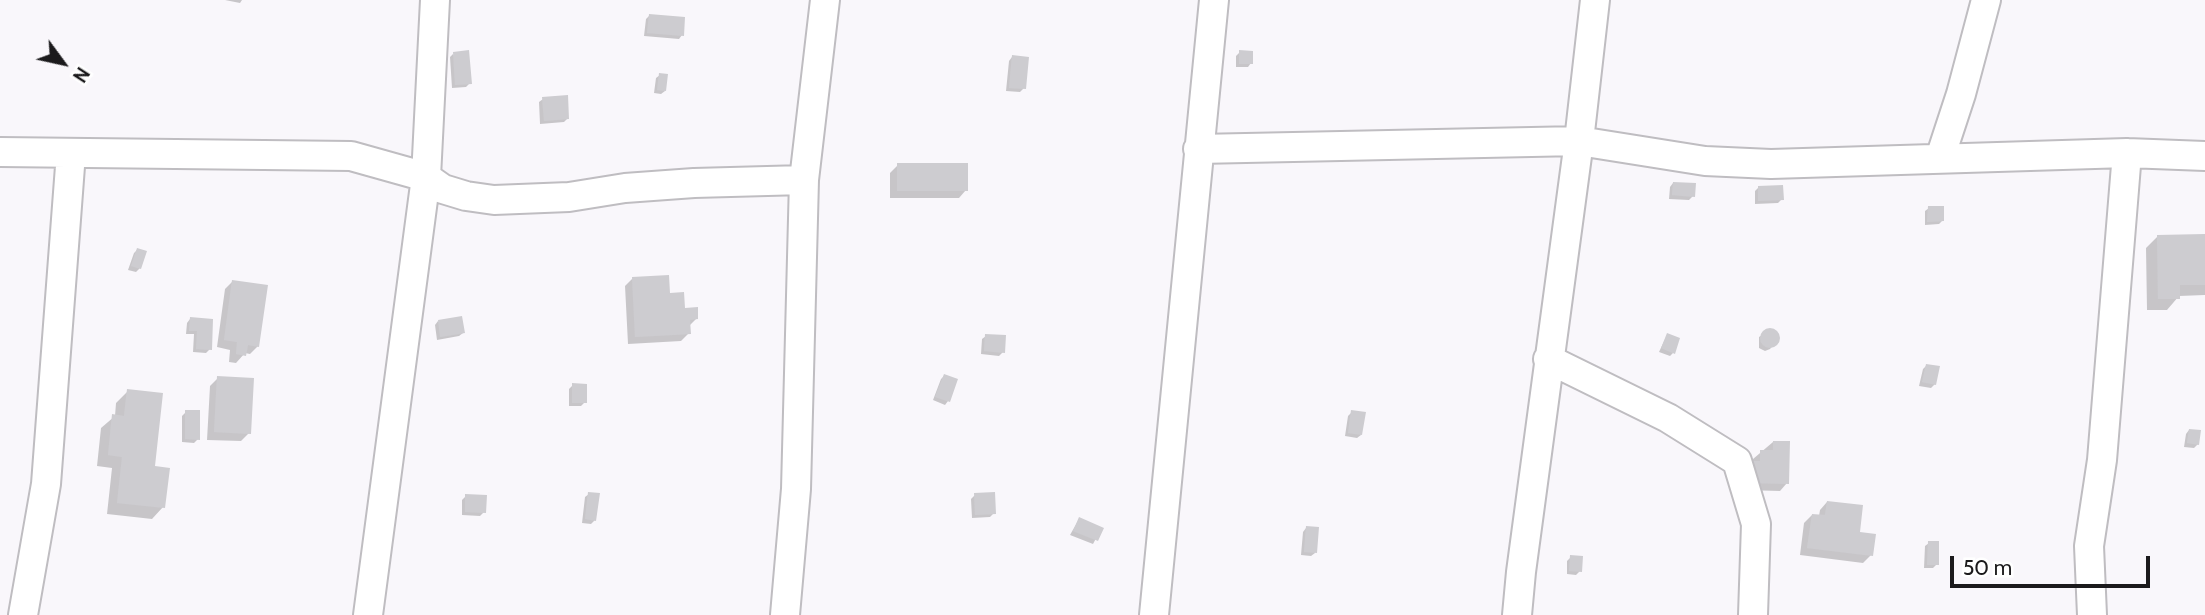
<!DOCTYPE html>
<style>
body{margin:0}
#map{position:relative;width:2205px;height:615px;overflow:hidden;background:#f9f7fb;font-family:Cabin,sans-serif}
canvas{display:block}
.north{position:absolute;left:28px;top:28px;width:70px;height:70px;-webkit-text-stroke:5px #fff;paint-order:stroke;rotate:123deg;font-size:19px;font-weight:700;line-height:28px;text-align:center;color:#1b1a1c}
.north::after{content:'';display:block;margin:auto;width:24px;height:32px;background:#1b1a1c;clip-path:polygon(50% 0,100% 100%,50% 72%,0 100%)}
.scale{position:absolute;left:1950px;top:556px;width:200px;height:32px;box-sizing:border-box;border:4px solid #1b1a1c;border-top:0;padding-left:9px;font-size:21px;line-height:24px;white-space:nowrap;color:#1b1a1c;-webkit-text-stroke:5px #fff;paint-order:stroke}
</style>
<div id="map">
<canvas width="2205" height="615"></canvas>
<div class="north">N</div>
<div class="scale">50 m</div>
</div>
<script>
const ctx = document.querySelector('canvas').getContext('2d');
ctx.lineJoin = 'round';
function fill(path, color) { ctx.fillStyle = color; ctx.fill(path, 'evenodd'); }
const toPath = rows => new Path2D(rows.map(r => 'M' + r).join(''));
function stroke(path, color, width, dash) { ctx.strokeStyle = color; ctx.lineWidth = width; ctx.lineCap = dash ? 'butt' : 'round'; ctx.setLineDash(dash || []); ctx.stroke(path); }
const shadow = toPath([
 [225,0,242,0,240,3],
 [649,16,682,35,679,39,644,36,646,19],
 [1240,52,1251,63,1248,67,1236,67,1236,56],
 [453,54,470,83,466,87,452,88,450,57],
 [1012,57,1024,88,1020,92,1006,91,1009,61],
 [660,75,665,91,661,94,654,93,656,78],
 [543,99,568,118,564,122,540,124,539,102],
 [898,165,966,190,959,198,890,198,890,173],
 [1673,183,1693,196,1689,200,1669,199,1670,187],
 [1759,187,1782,199,1778,203,1755,204,1755,191],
 [1929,208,1942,221,1939,224,1925,225,1925,211],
 [2158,236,2205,236,2205,295,2179,296,2167,310,2147,310,2146,248],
 [137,250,140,268,136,272,128,270,134,253],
 [633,278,668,294,696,319,689,326,689,333,681,341,628,344,625,286],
 [233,281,258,346,250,354,245,353,236,363,229,362,230,350,217,347,225,289],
 [190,319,210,349,206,353,193,352,194,334,186,334,187,323],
 [438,321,463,333,459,336,437,340,435,325],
 [1770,330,1775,332,1778,340,1770,349,1765,351,1759,348,1759,337],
 [1667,335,1673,353,1670,356,1659,352],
 [986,336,1003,352,999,356,981,354,982,339],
 [1926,366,1935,384,1931,388,1919,386,1923,369],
 [944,376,948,401,945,405,933,400,941,379],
 [218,378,249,433,241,441,207,440,210,386],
 [573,385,585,402,581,406,569,406,569,389],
 [128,391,163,507,152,519,107,514,112,468,97,466,101,428,115,416,116,403],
 [186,412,198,439,194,443,182,442,182,416],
 [1352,412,1361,435,1357,438,1345,436,1348,416],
 [2189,430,2198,444,2194,448,2184,447,2186,434],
 [1773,442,1787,483,1780,491,1743,490,1753,459],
 [589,494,595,520,591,524,582,523,585,497],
 [975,495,994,513,990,517,972,518,971,499],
 [466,496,484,512,480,516,462,515,462,500],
 [1827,502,1858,534,1871,555,1863,563,1800,555,1804,523,1812,515,1819,516,1820,510],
 [1079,519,1101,529,1093,544,1070,535],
 [1306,528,1315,553,1311,556,1301,555,1303,532],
 [1929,543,1937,564,1933,568,1924,568,1925,546],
 [1571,557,1580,571,1576,575,1567,574,1567,561]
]);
const building = toPath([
 [649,14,685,17,684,36,647,33],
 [469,50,472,84,455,85,453,52],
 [1239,50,1253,51,1253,64,1239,64],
 [1012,55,1029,57,1026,89,1009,88],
 [659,73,668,74,666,91,657,90],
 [568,95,569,119,544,121,542,97],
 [897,163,968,163,968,191,897,191],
 [1673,182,1696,183,1695,197,1672,195],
 [1783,185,1784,200,1758,201,1758,186],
 [1928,206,1944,206,1944,221,1927,222],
 [2205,234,2205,285,2180,285,2180,299,2158,299,2157,235],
 [137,248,147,251,141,269,131,266],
 [669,275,670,293,684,292,685,308,698,307,698,319,690,320,691,334,635,337,632,277],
 [232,280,268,285,259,347,248,345,246,356,236,354,237,342,224,340],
 [462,316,465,333,440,337,438,320],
 [190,317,213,319,212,350,196,349,197,331,189,331],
 '1760 338a10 10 0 1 1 20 0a10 10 0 1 1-20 0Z',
 [1667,333,1680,338,1675,354,1661,348],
 [985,334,1006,335,1005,353,984,351],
 [1926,364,1940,366,1936,385,1922,382],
 [944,374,958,379,950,402,935,397],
 [217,376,254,378,251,434,214,432],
 [572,383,587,384,587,403,572,403],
 [127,389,163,393,155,466,170,468,165,508,117,503,122,457,108,455,112,414,124,416],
 [185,410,200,410,200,440,185,439],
 [1351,410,1366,412,1362,435,1348,433],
 [2189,429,2201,430,2199,445,2187,443],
 [1773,441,1790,441,1789,484,1750,483,1751,461,1760,461,1760,450,1773,450],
 [588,492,600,493,596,521,585,519],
 [995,492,996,514,975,515,974,493],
 [465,494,487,495,486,513,465,512],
 [1827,501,1863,505,1860,532,1876,534,1873,556,1807,548,1812,514,1825,515],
 [1079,517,1104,528,1098,541,1073,531],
 [1306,526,1319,527,1317,553,1304,552],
 [1928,541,1939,541,1939,565,1927,565],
 [1570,555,1583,556,1582,572,1569,571]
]);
const minor = toPath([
 [1198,149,1579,141,1705,161,1771,164,2127,153,2205,156],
 [0,152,351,156,426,177,443,189,466,196,494,200,569,197,625,188,694,183,804,180],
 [1940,158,1961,94,1986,0],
 [1548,359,1668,418,1737,461,1756,524,1753,615],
 [23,615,46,484,71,153],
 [368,615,426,177,435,0],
 [785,615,796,489,804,180,825,0],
 [1154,615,1214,0],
 [1517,615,1521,572,1579,141,1595,0],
 [2092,615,2089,546,2102,460,2127,153]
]);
fill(shadow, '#0003');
fill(building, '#cdccd0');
stroke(minor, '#bfbdc1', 32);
stroke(minor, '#fff', 28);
</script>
